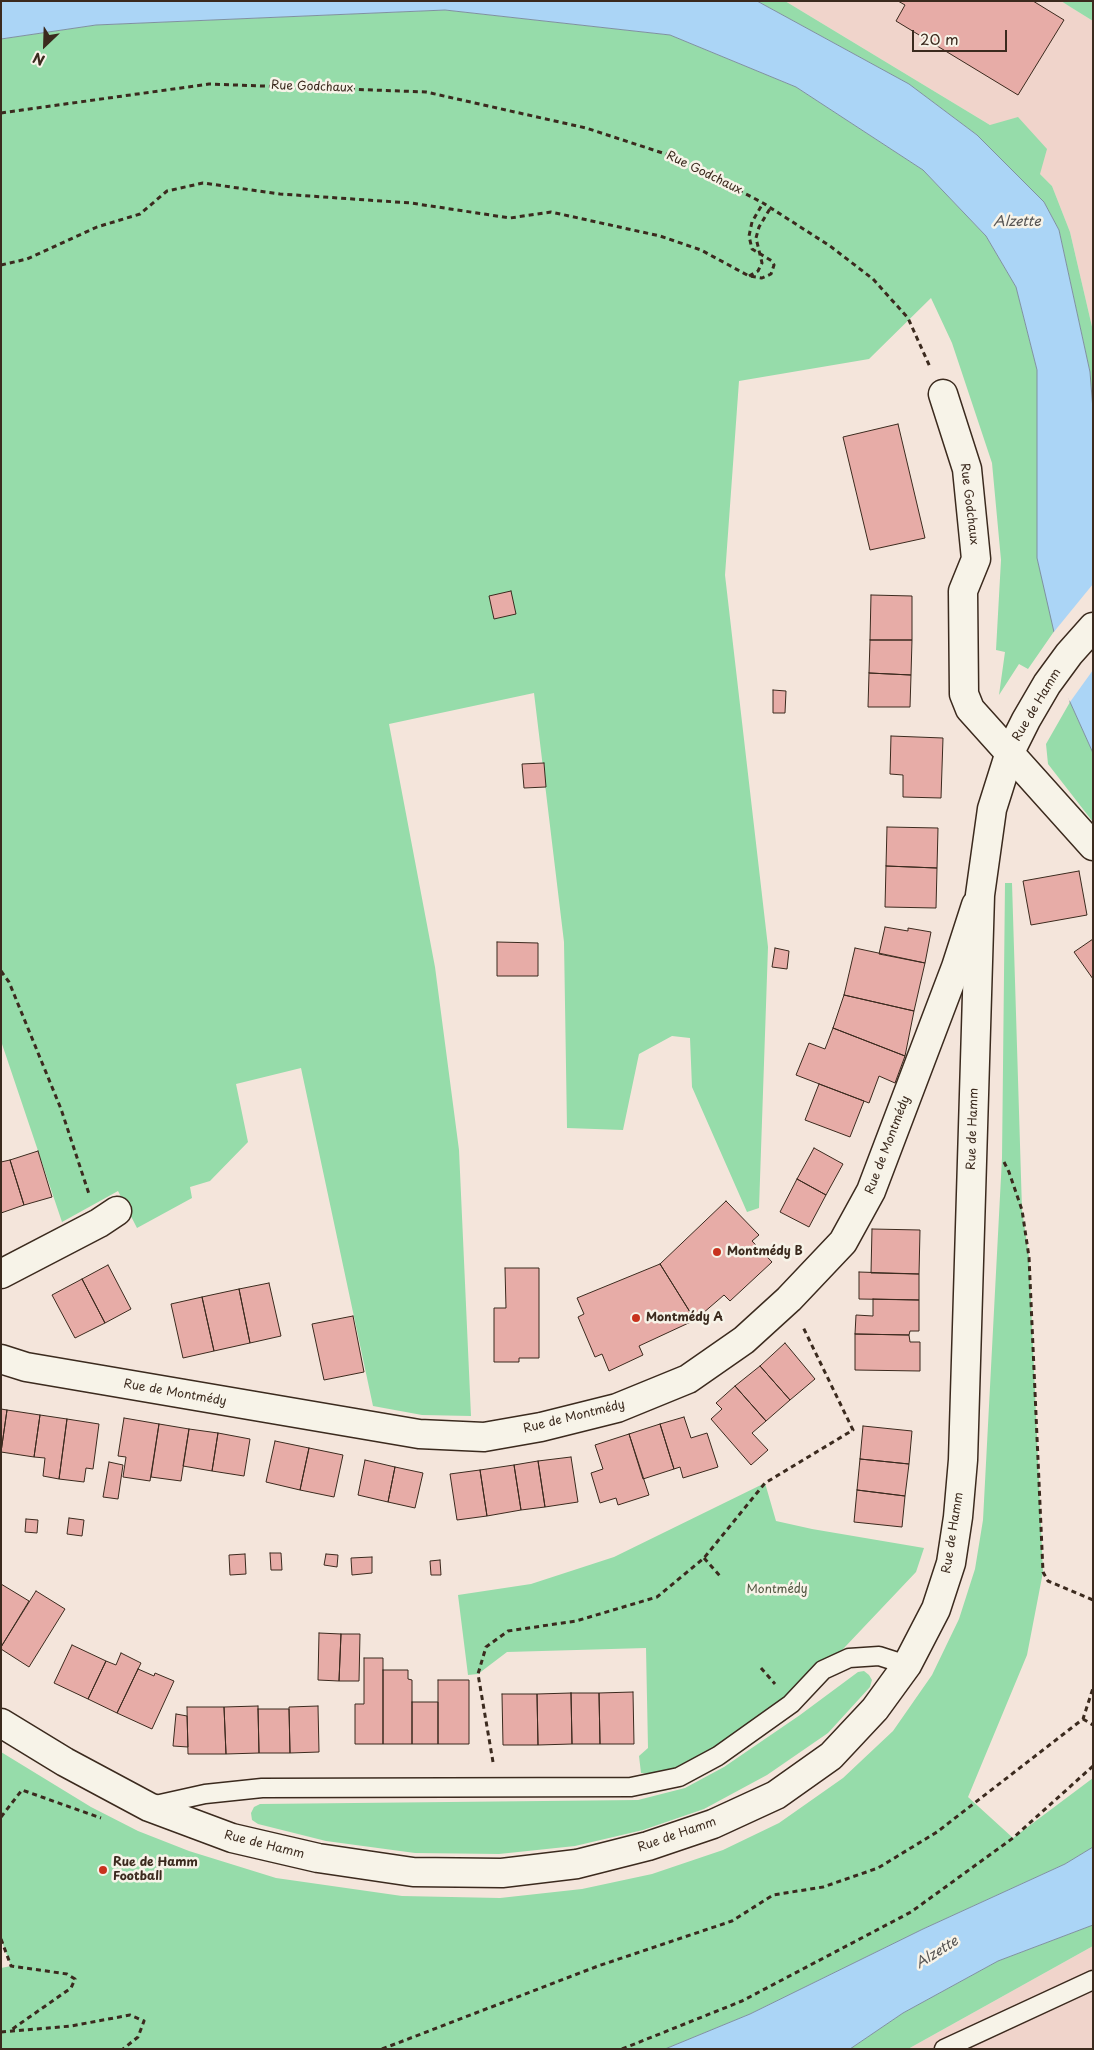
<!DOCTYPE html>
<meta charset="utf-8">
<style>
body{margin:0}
#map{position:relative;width:1094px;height:2050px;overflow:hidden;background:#f4e5db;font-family:"Playpen Sans",sans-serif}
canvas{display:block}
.frame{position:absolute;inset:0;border:2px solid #3b2a1e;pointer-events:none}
.north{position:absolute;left:20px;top:20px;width:50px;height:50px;-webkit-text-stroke:4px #f7f3e8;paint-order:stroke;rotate:204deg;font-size:14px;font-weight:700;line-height:20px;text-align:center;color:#3b2a1e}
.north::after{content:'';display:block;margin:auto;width:18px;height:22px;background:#3b2a1e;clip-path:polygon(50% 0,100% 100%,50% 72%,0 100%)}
.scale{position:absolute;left:912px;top:30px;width:95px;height:22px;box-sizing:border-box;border:2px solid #3b2a1e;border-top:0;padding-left:6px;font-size:15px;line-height:18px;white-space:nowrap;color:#3b2a1e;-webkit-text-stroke:4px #f7f3e8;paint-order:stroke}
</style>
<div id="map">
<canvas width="1094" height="2050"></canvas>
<div class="frame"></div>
<div class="north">N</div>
<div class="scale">20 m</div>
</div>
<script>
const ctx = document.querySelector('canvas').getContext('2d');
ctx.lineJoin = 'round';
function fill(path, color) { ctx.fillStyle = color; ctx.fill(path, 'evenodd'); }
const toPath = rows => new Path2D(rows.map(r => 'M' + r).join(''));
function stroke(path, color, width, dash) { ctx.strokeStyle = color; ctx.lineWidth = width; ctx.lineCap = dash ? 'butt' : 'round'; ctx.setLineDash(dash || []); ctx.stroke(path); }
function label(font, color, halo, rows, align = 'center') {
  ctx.font = font + ' "Playpen Sans",sans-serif'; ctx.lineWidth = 5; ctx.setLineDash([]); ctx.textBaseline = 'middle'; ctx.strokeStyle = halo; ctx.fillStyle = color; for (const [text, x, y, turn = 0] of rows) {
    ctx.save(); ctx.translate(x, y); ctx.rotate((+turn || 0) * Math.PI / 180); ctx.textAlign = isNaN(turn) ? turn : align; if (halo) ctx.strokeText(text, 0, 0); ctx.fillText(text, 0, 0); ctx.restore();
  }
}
const built = toPath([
 [785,1,1061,1,1093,21,1093,331,1070,232,1052,186,990,125],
 [1093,1946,1093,2049,908,2049]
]);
const green = toPath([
 [757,1,785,1,990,125,1018,117,1047,149,1040,174,1052,186,1070,232,1093,331,1093,410,1090,372,1059,230,1044,202,977,135,909,84],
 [1061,1,1093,1,1093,21,1072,8],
 [445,10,670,35,796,87,923,170,986,236,1016,287,1037,370,1037,558,1055,630,1028,669,1019,664,999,695,1005,652,996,650,1001,560,992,463,952,343,931,298,869,359,739,381,725,575,768,947,759,1208,747,1212,692,1087,690,1038,672,1036,639,1054,623,1130,567,1128,564,942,534,693,389,724,435,967,459,1150,471,1416,422,1415,373,1406,301,1068,236,1084,248,1142,210,1181,190,1187,192,1198,137,1228,118,1191,62,1222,1,1041,1,39,96,25],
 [1070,702,1093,753,1093,822,1048,764,1046,744],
 [1005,883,1012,883,1022,1210,1029,1257,1043,1572,1027,1655,968,1797,1013,1838,1093,1778,1093,1847,1065,1864,923,1929,750,2014,665,2049,1,2049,1,1968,11,1966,1,1939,1,1752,91,1807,138,1831,189,1851,276,1878,402,1896,500,1898,582,1889,652,1874,723,1850,779,1823,843,1778,893,1731,932,1675,959,1619,975,1569,983,1520,1002,1158],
 [765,1483,776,1521,812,1529,924,1548,916,1572,791,1704,679,1777,641,1773,639,1756,648,1748,646,1648,507,1652,478,1674,468,1675,458,1595,531,1584,614,1557],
 [864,1671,869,1675,872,1680,870,1687,828,1733,767,1775,704,1809,643,1830,575,1846,499,1854,415,1853,326,1841,258,1824,252,1820,251,1813,254,1807,260,1804,638,1800,685,1788,724,1767,800,1715,858,1672],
 [1093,1925,1093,1946,908,2049,850,2049,903,2013,998,1961]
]);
const water = toPath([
 [1,1,757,1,909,84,977,135,1044,202,1059,230,1090,372,1093,410,1093,753,1070,702,1037,558,1037,370,1016,287,986,236,923,170,796,87,670,35,445,10,96,25,1,39,1,1],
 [1093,1847,1093,1925,998,1961,903,2013,850,2049,665,2049,750,2014,923,1929,1065,1864,1093,1847]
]);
const pier = toPath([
 [1093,584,1093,670,1070,702,1066,694,1053,633]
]);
const building = toPath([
 [898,1,1033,1,1064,20,1018,95,896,21,905,5,898,1],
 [898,424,925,538,870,550,843,437,898,424],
 [511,591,516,614,494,619,489,596,511,591],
 [871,595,912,596,912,640,870,640,871,595],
 [870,640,912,640,911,675,869,673,870,640],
 [869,673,911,675,910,707,868,707,869,673],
 [773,690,786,691,785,713,773,713,773,690],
 [891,736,943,738,941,798,903,797,903,775,890,774,891,736],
 [544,763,546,787,524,788,522,764,544,763],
 [887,827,938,828,937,868,886,866,887,827],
 [886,866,937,868,936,908,885,907,886,866],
 [1079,871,1087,915,1031,925,1023,881,1079,871],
 [885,927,908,931,908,928,931,932,925,963,879,954,885,927],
 [1093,939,1093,979,1074,952,1093,939],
 [497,942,538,943,538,976,497,976,497,942],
 [775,948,789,951,787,969,772,967,775,948],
 [855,948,925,963,914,1011,844,995,855,948],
 [844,995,914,1011,905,1056,833,1028,844,995],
 [833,1028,905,1056,895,1083,879,1076,869,1103,796,1075,809,1043,825,1049,833,1028],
 [819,1084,864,1101,850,1137,805,1120,819,1084],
 [814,1148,843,1164,826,1195,797,1179,814,1148],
 [38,1151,52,1197,24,1205,10,1160,38,1151],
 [10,1160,24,1205,1,1213,1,1162,10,1160],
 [797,1179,826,1195,809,1227,780,1212,797,1179],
 [726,1201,759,1235,752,1241,772,1262,730,1301,724,1295,695,1320,660,1264,726,1201],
 [872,1229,920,1230,919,1274,871,1273,872,1229],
 [660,1264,695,1320,639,1346,643,1355,609,1371,602,1354,595,1357,578,1317,584,1314,577,1298,660,1264],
 [108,1265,131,1309,105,1323,82,1279,108,1265],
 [505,1268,539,1268,539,1358,519,1358,519,1362,494,1362,494,1308,506,1308,505,1268],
 [859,1272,919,1274,919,1300,859,1299,859,1272],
 [82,1279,105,1323,75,1338,52,1295,82,1279],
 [269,1283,281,1336,250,1343,239,1289,269,1283],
 [239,1289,250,1343,214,1351,202,1297,239,1289],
 [202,1297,214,1351,183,1358,171,1304,202,1297],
 [873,1299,919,1300,919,1331,910,1331,909,1335,855,1334,856,1315,873,1316,873,1299],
 [353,1316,364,1372,324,1380,312,1324,353,1316],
 [855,1334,909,1335,910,1342,920,1342,920,1371,855,1370,855,1334],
 [785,1343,815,1379,790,1400,760,1366,785,1343],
 [760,1366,790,1400,766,1421,735,1386,760,1366],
 [735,1386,766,1421,752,1433,768,1450,751,1465,711,1419,722,1409,716,1403,735,1386],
 [1,1409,7,1410,1,1452,1,1409],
 [7,1410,40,1415,34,1457,1,1452,7,1410],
 [40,1415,67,1419,59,1479,43,1476,45,1458,34,1457,40,1415],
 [684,1417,691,1438,707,1433,718,1467,683,1478,680,1467,674,1469,660,1424,684,1417],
 [124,1418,159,1424,150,1481,123,1477,126,1457,118,1456,124,1418],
 [67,1419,99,1424,93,1469,86,1468,84,1482,59,1479,67,1419],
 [159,1424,189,1429,181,1481,151,1477,159,1424],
 [660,1424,674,1469,643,1479,629,1434,660,1424],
 [863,1426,912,1431,909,1464,860,1459,863,1426],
 [189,1429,218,1433,212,1471,183,1466,189,1429],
 [218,1433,250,1439,244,1476,212,1471,218,1433],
 [629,1434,649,1495,618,1505,616,1498,600,1503,591,1473,603,1469,595,1445,629,1434],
 [275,1441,309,1448,300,1490,266,1482,275,1441],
 [309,1448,343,1455,334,1497,300,1490,309,1448],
 [571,1457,578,1502,545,1507,538,1461,571,1457],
 [860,1459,909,1464,905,1496,857,1490,860,1459],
 [365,1460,395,1467,388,1502,358,1495,365,1460],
 [538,1461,545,1507,521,1510,514,1465,538,1461],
 [109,1462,123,1465,118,1499,103,1497,109,1462],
 [514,1465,521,1510,487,1516,480,1470,514,1465],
 [395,1467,423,1473,415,1508,388,1502,395,1467],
 [480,1470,487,1516,457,1520,450,1474,480,1470],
 [857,1490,905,1496,902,1527,854,1522,857,1490],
 [69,1518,84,1520,82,1536,67,1534,69,1518],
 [26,1519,38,1520,37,1533,25,1532,26,1519],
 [270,1553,281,1553,282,1570,271,1570,270,1553],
 [245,1554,246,1574,230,1575,229,1555,245,1554],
 [326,1554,338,1555,337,1567,324,1565,326,1554],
 [372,1557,372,1573,352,1575,351,1558,372,1557],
 [440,1560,441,1575,431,1575,430,1561,440,1560],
 [1,1584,29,1601,1,1647,1,1584],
 [36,1591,65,1609,29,1667,1,1649,1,1647,36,1591],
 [319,1633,341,1634,339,1681,318,1680,319,1633],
 [341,1634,360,1634,359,1681,339,1681,341,1634],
 [72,1645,106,1661,88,1699,54,1683,72,1645],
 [121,1653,141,1663,117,1713,88,1699,106,1661,116,1665,121,1653],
 [364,1658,383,1658,383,1744,355,1744,355,1704,364,1704,364,1658],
 [138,1669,154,1676,155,1673,174,1681,152,1729,117,1713,138,1669],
 [383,1670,408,1670,408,1679,412,1680,412,1744,383,1744,383,1670],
 [438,1680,469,1680,469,1744,438,1744,438,1680],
 [633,1692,634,1744,600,1744,599,1693,633,1692],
 [571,1693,572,1744,538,1745,537,1694,571,1693],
 [571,1693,599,1693,600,1744,572,1744,571,1693],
 [502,1694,537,1694,538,1745,503,1745,502,1694],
 [412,1702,438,1702,438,1744,412,1744,412,1702],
 [258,1706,259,1753,226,1754,224,1707,258,1706],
 [318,1706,319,1752,290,1753,289,1707,318,1706],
 [187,1707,224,1707,226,1754,188,1754,187,1707],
 [258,1709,289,1709,290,1753,259,1753,258,1709],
 [176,1714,187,1716,188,1747,173,1746,176,1714]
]);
const path = toPath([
 [1,113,209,84,426,92,586,128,678,158,763,203,830,246,873,279,908,318,930,367],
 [1,265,27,259,97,227,140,214,167,191,203,183,280,194,411,203,510,218,551,212,660,236,701,250,749,276,762,278,771,274,774,265,772,261,752,249,749,236,752,222,763,203],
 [749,276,758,271,762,263,756,238,759,227,771,207],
 [1,971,9,982,61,1109,89,1194],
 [1004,1162,1009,1172,1022,1210,1029,1257,1043,1572,1048,1581,1093,1600],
 [704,1558,721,1577],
 [761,1668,775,1684],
 [1083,1719,1093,1725],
 [493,1762,478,1674,486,1647,508,1631,576,1621,657,1597,704,1558,765,1483,853,1430,803,1327],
 [1,1817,22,1790,101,1818],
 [1,1939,11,1966,67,1974,75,1979,71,1988,11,2030],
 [1,2032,71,2026,130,2015,144,2021,138,2037,123,2049],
 [382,2049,598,1966,732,1921,773,1895,823,1887,878,1868,937,1832,1083,1719,1093,1688],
 [622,2049,742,2001,911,1912,1013,1838,1093,1766]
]);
const service = toPath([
 [151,1806,205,1794,262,1788,631,1787,679,1777,718,1756,791,1704,823,1670,849,1658,879,1656,907,1665],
 [944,2049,1093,1980]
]);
const minor = toPath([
 [943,394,967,469,976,559,963,591,964,694,970,709,1093,846],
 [1,1274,99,1223,117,1211],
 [1,1359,26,1367,419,1434,484,1437,541,1427,617,1408,688,1379,744,1340,789,1299,843,1242,871,1191,956,967,976,905]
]);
const secondary = toPath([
 [1,1723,65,1762,149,1807,232,1838,318,1858,413,1872,502,1873,577,1864,648,1846,713,1824,776,1795,831,1756,875,1709,907,1665,936,1609,951,1563,958,1517,963,1460,980,895,992,809,1010,752,1026,720,1047,684,1069,654,1093,627]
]);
const markers = [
 [717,1252,5,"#c8321e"],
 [636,1318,5,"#c8321e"],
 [103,1870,5,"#c8321e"]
];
const streetNames = [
 ["Rue Godchaux",312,87,2],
 ["Rue Godchaux",704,173,26],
 ["Rue Godchaux",969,504,83],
 ["Rue de Hamm",1037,705,-59],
 ["Rue de Hamm",973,1129,-88],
 ["Rue de Montmédy",888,1145,-69],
 ["Rue de Montmédy",175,1393,10],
 ["Rue de Montmédy",574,1417,-14],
 ["Rue de Hamm",953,1533,-81],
 ["Rue de Hamm",677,1835,-19],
 ["Rue de Hamm",264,1845,14]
];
const poiNames = [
 ["Montmédy B",727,1252],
 ["Montmédy A",646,1318],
 ["Rue de Hamm",113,1863],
 ["Football",113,1877]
];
const parkNames = [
 ["Montmédy",777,1590]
];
const waterNames = [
 ["Alzette",1017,222],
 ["Alzette",937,1953,-32]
];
fill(built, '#f0d4cb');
fill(green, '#96dcaa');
fill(water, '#abd5f6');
stroke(water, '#7e91a0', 1);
fill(pier, '#f4e5db');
fill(building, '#e7aca7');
stroke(building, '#3b2a1e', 1);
stroke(service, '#3b2a1e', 21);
stroke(minor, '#3b2a1e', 31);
stroke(secondary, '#3b2a1e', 31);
stroke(path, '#3b2a1e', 3, [5, 4]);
stroke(service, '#f7f3e8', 18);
stroke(minor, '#f7f3e8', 28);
stroke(secondary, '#f7f3e8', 28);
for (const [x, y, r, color] of markers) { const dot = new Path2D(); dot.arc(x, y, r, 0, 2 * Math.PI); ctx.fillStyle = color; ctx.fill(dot); stroke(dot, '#f7f3e8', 2); }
label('12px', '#3b2a1e', '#f7f3e8', streetNames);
label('bold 12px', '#3b2a1e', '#f7f3e8', poiNames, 'left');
label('12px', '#525641', '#f7f3e8', parkNames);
label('italic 14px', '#575554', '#f7f3e8', waterNames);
</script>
